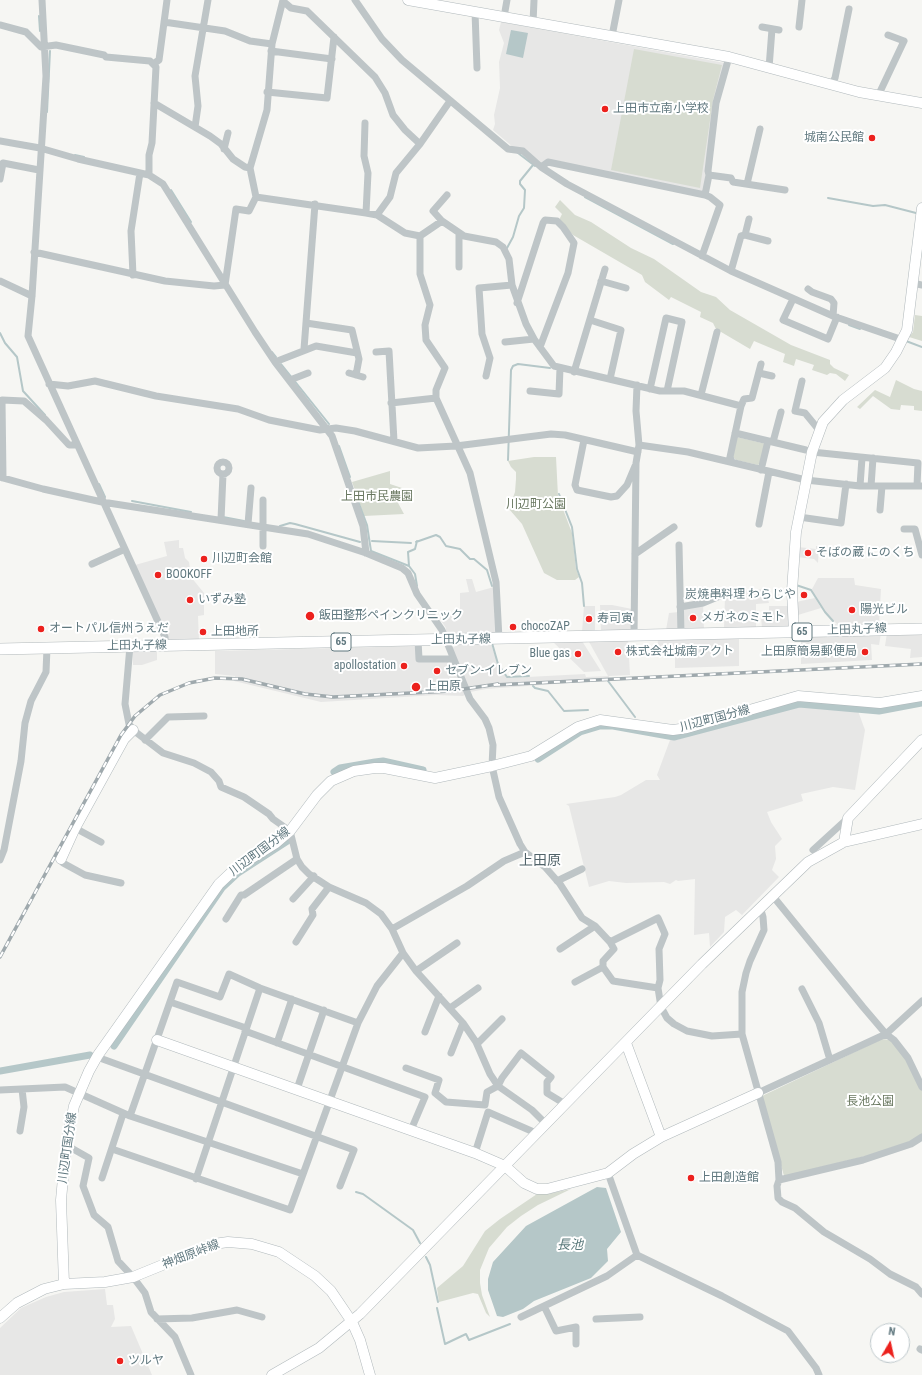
<!DOCTYPE html>
<meta charset="utf-8">
<style>
body{margin:0}
#map{position:relative;width:922px;height:1375px;overflow:hidden;background:#f6f6f3;font-family:"Roboto Condensed",sans-serif}
canvas{display:block}
.north{position:absolute;left:870px;top:1323px;width:40px;height:40px;box-sizing:border-box;background:#fff;border:1px solid #bfc9cc;border-radius:50%;rotate:9deg;font-size:11px;font-weight:700;line-height:16px;text-align:center;color:#60787f}
.north::after{content:'';display:block;margin:auto;width:14px;height:18px;background:#ec211d;clip-path:polygon(50% 0,100% 100%,50% 72%,0 100%)}
</style>
<div id="map">
<canvas width="922" height="1375"></canvas>
<div class="north">N</div>
</div>
<script>
const ctx = document.querySelector('canvas').getContext('2d');
ctx.lineJoin = 'round';
function fill(path, color) { ctx.fillStyle = color; ctx.fill(path, 'evenodd'); }
const toPath = rows => new Path2D(rows.map(r => 'M' + r).join(''));
function stroke(path, color, width, dash) { ctx.strokeStyle = color; ctx.lineWidth = width; ctx.lineCap = dash ? 'butt' : 'round'; ctx.setLineDash(dash || []); ctx.stroke(path); }
function label(font, color, halo, rows, align = 'center') {
  ctx.font = font + ' "Roboto Condensed","Noto Sans JP",sans-serif'; ctx.lineWidth = 4; ctx.setLineDash([]); ctx.textBaseline = 'middle'; ctx.strokeStyle = halo; ctx.fillStyle = color; for (const [text, x, y, turn = 0] of rows) {
    ctx.save(); ctx.translate(x, y); ctx.rotate((+turn || 0) * Math.PI / 180); ctx.textAlign = isNaN(turn) ? turn : align; if (halo) ctx.strokeText(text, 0, 0); ctx.fillText(text, 0, 0); ctx.restore();
  }
}
const built = toPath([
 [501,22,725,63,703,192,540,163,514,148,493,130,495,124,494,115,500,88,499,62,504,43,499,30],
 [179,540,179,548,183,548,185,558,189,562,191,577,204,593,204,615,198,616,199,640,168,640,135,565,167,556,164,542],
 [816,546,819,546,818,563,814,559,797,557,798,547,816,549],
 [818,578,854,578,855,585,881,589,879,625,851,626,845,623,837,624,825,612,813,593,812,589],
 [466,579,472,579,476,592,494,587,495,635,446,636,446,628,440,619,441,615,460,610,460,593,469,592],
 [765,589,769,603,756,604,756,629,724,629,725,597,741,591],
 [815,598,821,608,798,615,796,602],
 [703,604,704,629,685,630,683,628,683,609],
 [600,605,612,605,632,609,631,631,601,632],
 [584,606,595,606,595,632,582,632],
 [769,606,790,606,792,625,786,628,762,629,761,616,769,616],
 [679,612,678,630,666,630,669,613],
 [922,632,922,657,910,658,911,649,885,646,887,633],
 [881,633,879,645,871,644,872,660,801,664,801,635],
 [739,637,739,666,675,668,675,655,657,654,658,639],
 [588,640,628,640,630,675,609,676,610,680,486,689,470,692,463,696,436,695,321,702,234,681,235,676,215,674,215,651,417,646,418,661,450,660,459,683,466,683,451,649,457,645,491,644,498,664,508,678,585,674,586,677,608,676],
 [552,641,582,641,601,671,584,672],
 [157,650,157,660,142,665,133,665,133,651],
 [799,705,858,711,865,730,855,790,833,787,801,794,803,801,767,812,771,822,782,839,775,846,776,859,772,870,779,877,742,915,736,910,725,917,724,932,710,947,709,933,694,935,695,879,678,881,676,880,670,884,664,882,626,883,609,881,589,887,569,806,566,804,615,797,621,795,646,780,660,780,657,775,670,740,676,740,785,708],
 [105,1289,107,1305,113,1305,115,1319,111,1327,131,1326,152,1375,0,1375,0,1328,21,1308,46,1297,64,1292]
]);
const green = toPath([
 [634,49,722,65,713,100,700,188,611,170],
 [560,200,575,215,591,222,631,248,654,259,701,292,716,297,730,310,791,345,830,360,830,364,834,368,849,375,845,381,836,374,830,373,827,375,812,370,814,365,796,359,794,366,783,362,785,354,754,341,750,349,716,329,713,323,700,317,701,312,671,297,669,300,645,282,642,275,573,235,559,220,562,214,555,207],
 [915,315,922,316,922,341,909,337,913,332],
 [896,380,914,389,922,391,922,411,914,410,914,406,901,405,900,410,891,409,873,396,860,409,857,407,875,390,890,397],
 [737,437,766,444,761,462,758,465,736,460,733,457],
 [534,457,556,457,558,496,572,533,576,569,579,577,575,580,557,580,544,573,522,524,509,509,515,492,516,479,516,472,511,467,508,461],
 [390,471,390,484,411,491,409,503,397,501,404,514,364,516,352,482],
 [882,1039,892,1040,906,1059,922,1090,922,1135,910,1142,866,1156,784,1176,762,1096],
 [571,1189,538,1205,521,1216,507,1227,489,1248,480,1270,480,1283,482,1295,490,1317,486,1313,478,1294,473,1293,439,1302,437,1288,463,1266,485,1231,500,1219,540,1192,547,1194]
]);
const water = toPath([
 [511,30,528,33,523,58,506,54],
 [597,1187,606,1188,621,1232,607,1249,608,1261,591,1278,534,1301,523,1309,503,1317,497,1316,488,1290,488,1279,493,1262,526,1226]
]);
const stream = toPath([
 [39,16,40,31],
 [47,112,50,51],
 [518,153,535,166],
 [75,155,84,157],
 [171,190,191,222],
 [585,197,673,244],
 [828,198,873,206,885,205,916,213],
 [507,248,513,237,519,216,524,208,525,190,520,184,520,181,533,165],
 [849,325,860,329],
 [0,333,5,343,17,357,23,391,45,415],
 [906,341,922,347],
 [272,352,276,357],
 [281,364,329,424],
 [339,446,350,477],
 [508,460,511,370,513,366,518,364,550,368],
 [99,484,105,497],
 [355,493,367,525,371,551,409,566,415,574,417,586],
 [559,494,572,527,577,569,582,583,584,606],
 [132,501,191,512],
 [223,517,244,521],
 [280,526,290,523,295,524,360,542],
 [372,541,411,543],
 [416,542,436,535,440,537,446,546,460,549,470,559,474,559,487,570,492,586],
 [409,566,408,552,415,549,417,541],
 [796,585,811,590,825,612,833,621],
 [492,643,498,664,507,677,529,676],
 [608,681,635,717],
 [533,686,535,688,548,691,564,711,588,710],
 [356,1192,363,1194,413,1230,420,1243],
 [426,1257,430,1265,438,1302],
 [437,1308,445,1344,466,1334,469,1340,510,1324]
]);
const canal = toPath([
 [538,759,580,732,600,726,613,726,674,737,799,704,879,711,922,703],
 [334,772,340,768,375,762,383,761,423,770],
 [114,1046,222,888,238,873,289,840],
 [0,1071,90,1055]
]);
const street = toPath([
 [42,0,46,76,32,296,28,336,165,637,165,645],
 [355,0,382,39,402,60,508,149,523,151,541,167,567,184,731,271,833,316,903,340],
 [283,1,291,8,307,11,375,77,385,93,393,115,405,130,420,144],
 [475,12,477,68],
 [504,17,507,0],
 [164,22,225,31,250,41,272,44],
 [533,23,534,0],
 [0,25,26,32,41,47,56,45,104,55,106,57,150,61,156,67,152,143,149,155,149,175],
 [762,27,779,30],
 [799,27,802,0],
 [612,36,619,0],
 [271,51,332,59],
 [153,64,159,60,167,0],
 [769,68,772,29],
 [831,85,835,78,849,9],
 [267,92,327,98,334,37],
 [878,96,904,41,888,35],
 [154,103,210,136,221,144,233,159,245,167,250,168],
 [365,123,364,156,368,173,366,213],
 [195,127,198,106,195,76,208,0],
 [0,141,40,148,78,159,149,175,163,184,255,332,275,362,332,436,363,526,366,553],
 [224,149,228,133],
 [541,167,548,162,705,195],
 [709,175,731,178,733,182,785,190],
 [0,179,3,163,39,170],
 [747,184,760,129],
 [256,197,250,168,267,110,272,44,283,0],
 [377,215,390,197,396,173,420,144,450,101],
 [442,221,433,211,447,195],
 [459,234,459,267],
 [745,235,768,241],
 [420,236,420,274,430,305,425,325,426,340,445,368,436,390,436,398,470,473,496,582,499,639],
 [34,252,165,281,214,286,225,285],
 [702,256,720,205,710,197,705,195,709,175,708,171,716,103,729,57],
 [731,271,741,236,745,235,749,219],
 [133,275,131,231,140,173],
 [0,281,32,296],
 [601,281,626,288],
 [913,283,922,285],
 [225,285,236,209,249,211,256,197,366,213,377,215,405,233,420,236,442,221,464,236,496,242,503,247,509,259,512,285,526,324,534,339,554,366,660,391,684,391,741,406],
 [808,289,812,292,831,299,834,303,833,316],
 [793,299,783,320,828,339,837,317],
 [517,303,543,223,545,220,557,221,563,227,574,243,568,273,540,347],
 [590,320,621,330,610,379],
 [306,323,352,330,359,359,356,375],
 [505,342,534,339],
 [304,349,315,204],
 [376,352,389,351,394,441],
 [275,362,316,346,357,353],
 [574,372,605,269],
 [349,373,363,377],
 [759,373,772,376],
 [486,376,490,358,482,334,479,288,512,285],
 [290,380,308,373],
 [802,381,795,411,805,413,819,430],
 [49,384,68,386,95,381,156,396,238,409,269,420,320,430,336,428,355,431,418,448,456,446,551,434,565,435,638,452],
 [650,389,666,318,682,322,667,391],
 [530,391,559,394,560,368],
 [701,395,717,332],
 [391,403,436,398],
 [735,433,806,450],
 [584,440,575,485,577,490,611,497,617,496,627,485,635,466],
 [773,442,781,412],
 [639,445,688,452,806,480,860,486,922,486],
 [812,452,918,463,917,486],
 [732,462,730,457,741,406,744,399,752,398,761,364],
 '217 468a6 6 0 1 1 12 0a6 6 0 1 1-12 0Z',
 [761,470,768,441],
 [0,477,43,489,102,502,308,534,366,553,402,568,408,573,417,594,442,630,470,699,485,719,489,728,493,745,492,766,499,797,520,844,525,852,545,867,560,884,582,918,595,926,610,942,614,949,603,961,603,967,613,981,658,988],
 [3,478,2,400,24,401,46,420,69,445,77,445],
 [860,486,862,458],
 [871,486,873,458],
 [880,510,882,486],
 [799,517,841,523,846,484],
 [221,520,223,474],
 [248,524,251,488],
 [759,524,769,472],
 [904,529,915,529,922,555],
 [679,545,681,634],
 [263,546,263,500],
 [635,554,674,527],
 [92,564,125,549],
 [680,607,703,603,732,591],
 [634,636,636,463,639,445,636,411,637,385],
 [418,640,419,659,452,659],
 [130,646,125,704,129,724,133,730,163,753,194,763,211,772,219,781,221,787,244,797,269,814,273,819,290,831,297,859,302,867,309,874,329,887,366,903,381,914,392,929,403,953,416,971,463,1023,476,1042,490,1074,498,1086,532,1110,546,1124],
 [145,740,168,717,204,716],
 [75,828,101,842],
 [813,850,848,818],
 [61,859,63,863,85,875,121,883],
 [0,860,4,850,21,761,25,723,31,701,46,672,47,648],
 [557,881,582,869],
 [772,895,863,1007,886,1034,894,1040,908,1058,922,1087],
 [293,899,314,876],
 [760,907,763,917,764,930,750,961,746,973,742,992,742,1034,778,1162,779,1180,777,1186,778,1198,782,1202,795,1208,824,1232,870,1259,890,1274,916,1287,922,1294],
 [226,919,241,895,244,895,297,859],
 [392,929,467,886,504,861,525,852],
 [296,942,313,915,312,909,329,887],
 [610,942,658,918,665,934,659,949,660,980,658,988,661,1007,667,1018,674,1024,687,1031,712,1036,742,1034],
 [560,949,595,926],
 [416,971,457,943],
 [575,982,603,967],
 [802,989,819,1023,830,1060],
 [170,1002,246,1028],
 [450,1008,478,988],
 [245,1031,425,1097,411,1130],
 [425,1032,439,996],
 [277,1043,292,999],
 [477,1044,502,1019],
 [451,1053,463,1023],
 [97,1057,354,1150,340,1186],
 [406,1068,439,1080,435,1093,446,1102,485,1105,487,1092,498,1086,502,1078,521,1053,551,1077,547,1082,547,1093,565,1104],
 [297,1089,324,1010],
 [0,1090,65,1087,130,1116,303,1174],
 [758,1093,886,1034,922,1001],
 [130,1116,177,982,220,997,229,974,260,988,358,1023],
 [20,1131,24,1107,22,1089],
 [66,1145,89,1158,83,1186,94,1215,108,1227,118,1261,133,1277,145,1293,151,1312,175,1337,191,1375],
 [112,1149,290,1210,358,1023,377,986,403,953],
 [475,1153,488,1112,536,1133],
 [608,1173,637,1255,722,1296,788,1331,816,1368,819,1375],
 [102,1178,123,1114],
 [196,1179,260,988],
 [779,1180,863,1160,911,1144,922,1137],
 [544,1306,556,1331,576,1327,576,1344],
 [521,1317,607,1276,637,1255],
 [157,1319,192,1318,237,1310,262,1317],
 [596,1319,640,1317],
 [920,1349,922,1350]
]);
const secondary = toPath([
 [408,0,729,57,859,92,922,103],
 [794,632,792,591,796,532,812,452,823,422,843,400,885,368,896,352,907,330,922,208],
 [844,842,848,818,922,740],
 [61,859,75,828,124,739,133,730],
 [157,1040,475,1153,505,1166,524,1183,537,1189,547,1189,608,1173,633,1154,661,1137,758,1093],
 [626,1043,661,1137],
 [64,1284,61,1200,66,1145,74,1106,89,1071,98,1055,219,884,236,868,276,843,290,831,317,795,331,781,354,771,375,768,384,768,435,778,492,766,531,756,578,727,600,720,673,730,687,728,798,696,880,703,922,696],
 [0,1318,17,1303,44,1289,64,1284,105,1282,133,1277,214,1244,228,1242,252,1244,279,1252,315,1276,331,1291,352,1322,360,1340,370,1375],
 [272,1375,319,1348,360,1314,702,964,808,862,844,842,922,824]
]);
const primary = toPath([
 [0,649,922,629]
]);
const rail = toPath([
 [494,685,922,664],
 [0,957,121,735,135,716,160,695,189,683,215,678,242,679,305,694,333,697,450,691,498,684]
]);
const markers = [
 [605,109,4,"#ec211d"],
 [872,138,4,"#ec211d"],
 [808,553,4,"#ec211d"],
 [204,559,4,"#ec211d"],
 [158,575,4,"#ec211d"],
 [804,595,4,"#ec211d"],
 [190,600,4,"#ec211d"],
 [852,610,4,"#ec211d"],
 [310,616,5,"#ec211d"],
 [693,618,4,"#ec211d"],
 [589,619,4,"#ec211d"],
 [513,627,4,"#ec211d"],
 [41,629,4,"#ec211d"],
 [203,632,4,"#ec211d"],
 [618,652,4,"#ec211d"],
 [865,652,4,"#ec211d"],
 [578,654,4,"#ec211d"],
 [404,666,4,"#ec211d"],
 [437,671,4,"#ec211d"],
 [416,687,5,"#ec211d"],
 [691,1178,4,"#ec211d"],
 [120,1361,4,"#ec211d"]
];
const shields = [
 [802,632,20],
 [341,642,20]
];
const shieldNames = [
 ["65",802,632],
 ["65",341,642]
];
const poiNames = [
 ["上田市立南小学校",613,109],
 ["城南公民館",864,138,"right"],
 ["そばの蔵 にのくち",816,553],
 ["川辺町会館",212,559],
 ["BOOKOFF",166,575],
 ["炭焼串料理 わらじや",796,595,"right"],
 ["いずみ塾",198,600],
 ["陽光ビル",860,610],
 ["飯田整形ペインクリニック",319,616],
 ["メガネのミモト",701,618],
 ["寿司寅",597,619],
 ["chocoZAP",521,627],
 ["オートパル信州うえだ",49,629],
 ["上田地所",211,632],
 ["株式会社城南アクト",626,652],
 ["上田原簡易郵便局",857,652,"right"],
 ["Blue gas",570,654,"right"],
 ["apollostation",396,666,"right"],
 ["セブン-イレブン",445,671],
 ["上田原",425,687],
 ["上田創造館",699,1178],
 ["ツルヤ",128,1361]
];
const parkNames = [
 ["上田市民農園",377,497],
 ["川辺町公園",536,505],
 ["長池公園",870,1102]
];
const streetNames = [
 ["上田丸子線",857,630,-2],
 ["上田丸子線",461,640,-1],
 ["上田丸子線",137,646,-1],
 ["川辺町国分線",715,719,-15],
 ["川辺町国分線",260,852,-37],
 ["川辺町国分線",68,1148,-82],
 ["神畑原峠線",191,1255,-21]
];
const waterNames = [
 ["長池",570,1246]
];
const quarterNames = [
 ["上田原",540,861]
];
fill(built, '#e7e7e6');
fill(green, '#d7dcd1');
fill(water, '#b5c7c8');
stroke(stream, '#b5c7c8', 2);
stroke(canal, '#b5c7c8', 7);
stroke(secondary, '#b1b9bc', 11);
stroke(primary, '#b2b9bb', 12);
stroke(street, '#bec5c7', 7);
stroke(secondary, '#fff', 10);
stroke(primary, '#fff', 11);
stroke(rail, '#9fa9ad', 3.5);
stroke(rail, '#fff', 2, [6]);
for (const [x, y, r, color] of markers) { const dot = new Path2D(); dot.arc(x, y, r, 0, 2 * Math.PI); ctx.fillStyle = color; ctx.fill(dot); stroke(dot, '#fff', 1.5); }
for (const [x, y, w] of shields) { const box = new Path2D(); box.roundRect(x - w / 2, y - 9, w, 18, 3); ctx.fillStyle = '#fff'; ctx.fill(box); stroke(box, '#60787f', 1); }
label('bold 11px', '#60787f', null, shieldNames);
label('12px', '#60787f', '#fff', poiNames, 'left');
label('12px', '#68775f', '#fff', parkNames);
label('12px', '#60787f', '#fff', streetNames);
label('italic 13px', '#5a797b', '#fff', waterNames);
label('14px', '#52646a', '#fff', quarterNames);
</script>
